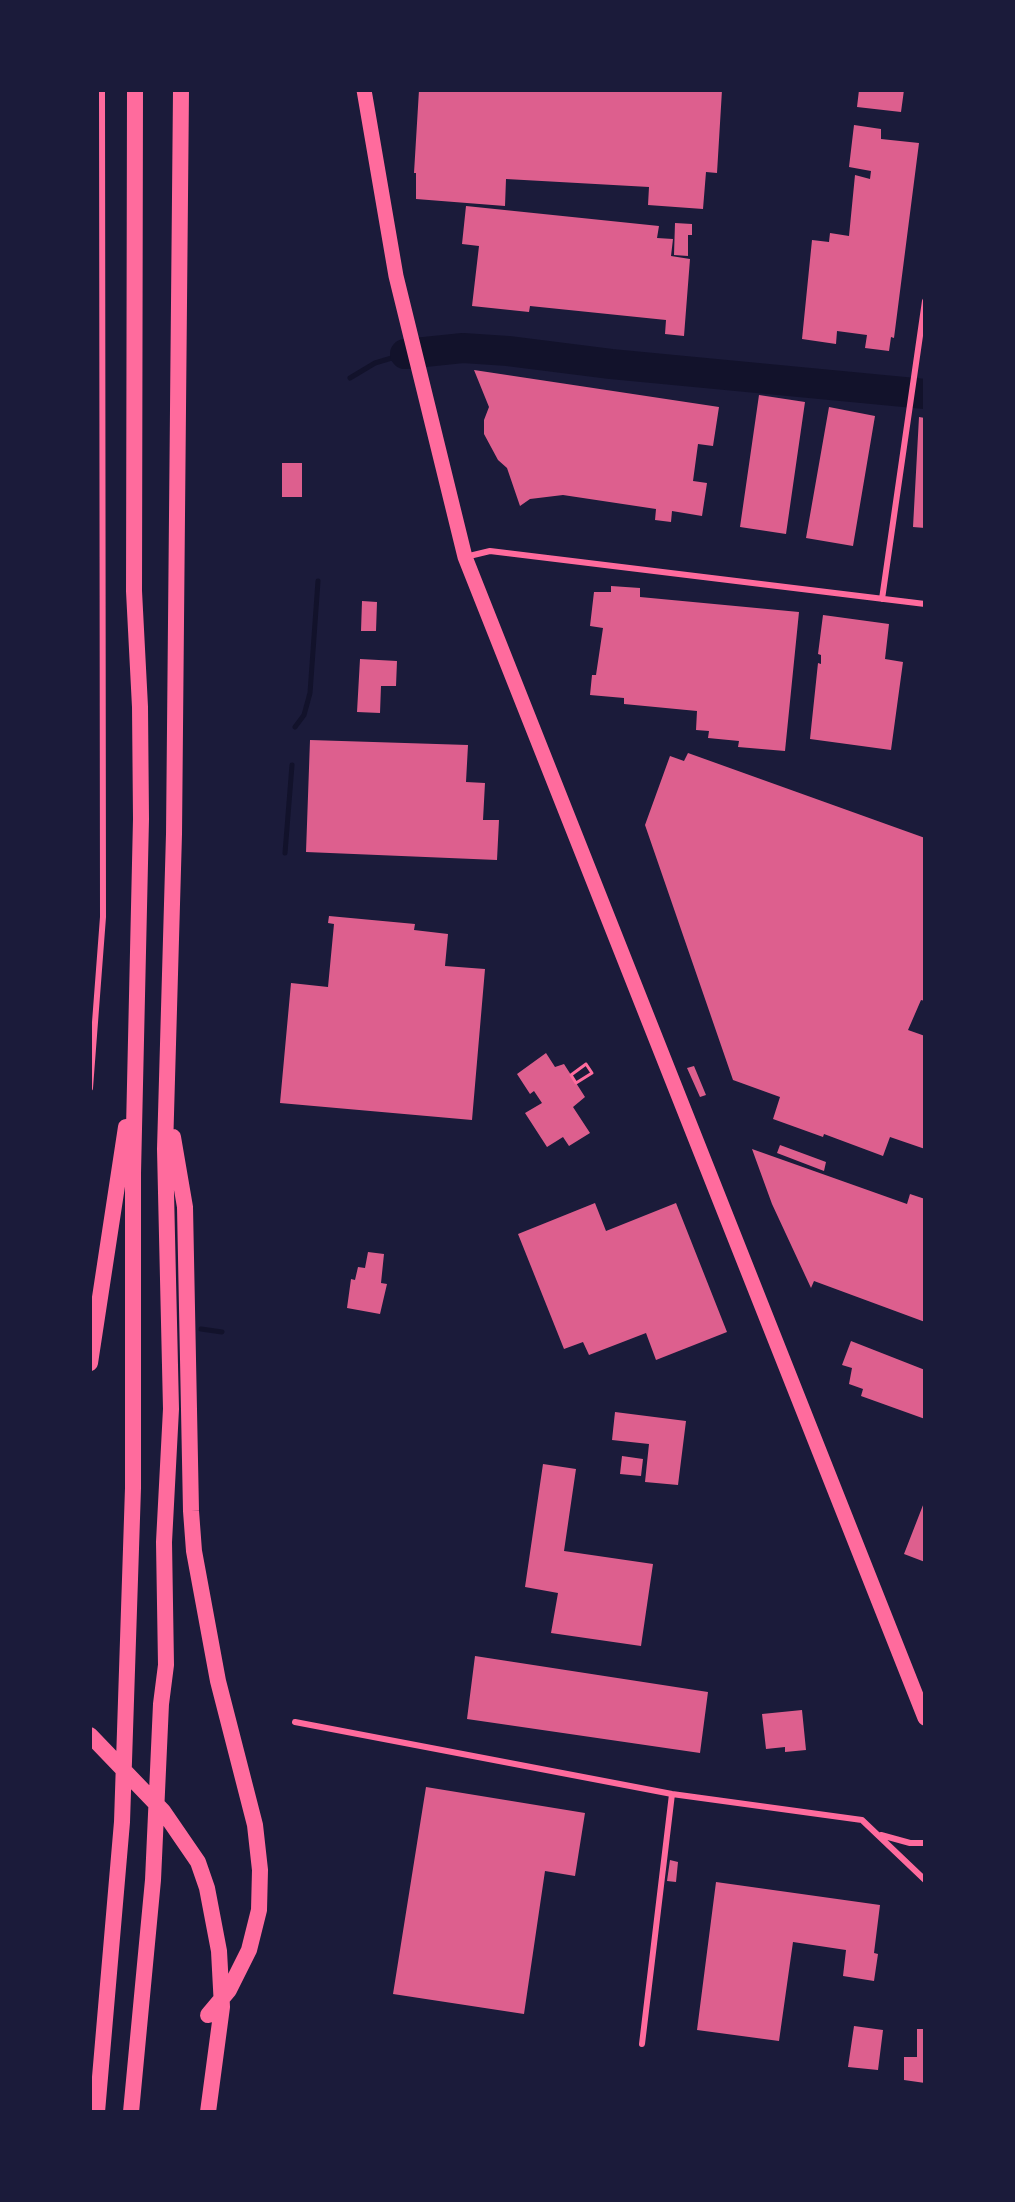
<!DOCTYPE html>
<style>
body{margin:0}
#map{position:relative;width:1015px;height:2202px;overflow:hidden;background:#1b1b3a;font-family:"Work Sans",sans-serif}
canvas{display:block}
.frame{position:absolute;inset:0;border:92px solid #1b1b3a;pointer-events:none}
</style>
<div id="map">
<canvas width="1015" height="2202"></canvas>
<div class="frame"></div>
</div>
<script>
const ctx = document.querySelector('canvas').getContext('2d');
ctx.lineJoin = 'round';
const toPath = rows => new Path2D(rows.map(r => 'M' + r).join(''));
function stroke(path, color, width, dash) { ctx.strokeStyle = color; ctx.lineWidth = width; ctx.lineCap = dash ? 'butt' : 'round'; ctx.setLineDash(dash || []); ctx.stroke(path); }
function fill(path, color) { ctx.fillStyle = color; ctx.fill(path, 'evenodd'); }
const stream = toPath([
 [350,378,375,363,405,354],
 [295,727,304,715,310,693,318,581],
 [285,853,292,765],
 [201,1329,222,1332]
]);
const river = toPath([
 [405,354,463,348,508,351,611,364,925,394]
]);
const building = toPath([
 [419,90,722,90,717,173,706,172,703,209,648,205,649,187,506,179,505,206,416,199,416,173,414,173],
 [859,90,904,90,901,112,857,107],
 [854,125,881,129,881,139,919,143,894,338,891,337,889,351,865,348,867,335,837,331,836,344,802,339,812,240,829,242,830,233,849,236,855,175,870,179,871,171,849,167],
 [466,206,659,226,657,238,673,239,671,256,690,259,684,336,665,334,666,320,530,306,529,312,472,306,479,246,462,244],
 [675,223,692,224,692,235,688,235,688,256,674,255],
 [474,370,719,407,713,446,698,444,693,481,707,483,702,516,672,511,671,522,655,520,656,509,563,495,530,499,520,506,507,468,498,460,484,434,484,420,489,407],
 [759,395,805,402,786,534,740,527],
 [829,407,875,416,853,546,806,538],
 [919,417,925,418,925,528,913,527],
 [282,463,302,463,302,497,282,497],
 [611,586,640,588,640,597,799,612,785,751,738,747,739,741,708,738,709,731,696,730,697,711,624,704,624,698,590,695,592,675,596,675,603,628,590,626,594,592,611,592],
 [362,601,377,602,376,631,361,631],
 [823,615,889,624,885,659,903,662,891,750,810,739,818,663,821,664,821,655,818,654],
 [360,659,397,661,396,686,381,686,380,713,357,712],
 [310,740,468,745,466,782,485,783,483,820,499,820,497,860,306,852],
 [688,753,925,838,925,1001,921,1000,908,1030,925,1036,925,1149,890,1137,883,1156,824,1134,823,1137,773,1119,780,1097,733,1080,645,825,670,756,684,761],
 [329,916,415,924,414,930,448,934,445,966,485,969,472,1120,280,1103,291,983,328,987,334,924,328,923],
 [546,1053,555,1067,564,1064,585,1097,573,1107,590,1133,569,1146,563,1137,547,1147,525,1113,542,1103,534,1091,530,1094,517,1074],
 [694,1066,706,1095,700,1097,687,1068],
 [780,1145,826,1162,824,1171,777,1153],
 [752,1149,907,1204,910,1194,925,1199,925,1322,814,1281,811,1288,772,1204],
 [595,1203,606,1231,676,1203,727,1332,656,1360,646,1333,589,1355,583,1342,564,1349,518,1234],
 [368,1252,384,1254,381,1283,387,1284,380,1314,347,1308,351,1279,355,1280,358,1267,365,1268],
 [851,1341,925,1370,925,1419,861,1396,863,1389,849,1384,852,1368,842,1365],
 [615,1412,686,1421,678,1485,645,1482,649,1444,612,1440],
 [622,1456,643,1459,641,1476,620,1474],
 [543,1464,576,1469,564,1551,653,1564,641,1646,551,1633,558,1593,525,1587],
 [925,1500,925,1562,904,1554],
 [475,1656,708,1692,700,1753,467,1719],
 [802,1710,806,1750,785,1752,785,1747,766,1749,762,1714],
 [426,1787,585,1813,575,1876,545,1871,524,2014,393,1994],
 [670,1860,678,1862,676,1882,667,1881],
 [716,1882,880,1905,874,1953,878,1954,874,1981,843,1976,846,1950,793,1942,779,2041,697,2030],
 [854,2026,883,2030,878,2070,848,2067],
 [917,2029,925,2029,925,2083,904,2080,904,2057,917,2057]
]);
const path = toPath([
 [586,1064,592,1073,576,1083,571,1075,586,1064]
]);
const minor = toPath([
 [465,557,490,551,925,604],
 [882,599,925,301],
 [90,1088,103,917,102,90],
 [295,1722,672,1794,862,1820,925,1880],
 [881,1835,910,1843,925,1843],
 [642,2044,672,1794]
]);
const primary = toPath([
 [364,90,396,276,465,557,925,1718]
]);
const motorway = toPath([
 [173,1137,185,1207,191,1511,194,1551,218,1681,255,1825,260,1870,259,1910,249,1950,229,1990,208,2015],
 [90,1363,126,1127],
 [90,1735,163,1811,198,1862,207,1888,219,1951,222,2007,208,2112],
 [97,2112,122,1822,133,1488,133,1173,141,819,140,707,134,591,135,90],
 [131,2112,153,1880,161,1704,166,1665,164,1542,171,1409,165,1149,174,834,181,90]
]);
stroke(stream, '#12122b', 5);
stroke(river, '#12122b', 30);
fill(building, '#dd5f8e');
stroke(path, '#ff6b9d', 3);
stroke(minor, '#ff6b9d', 6);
stroke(primary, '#ff6b9d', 15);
stroke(motorway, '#ff6b9d', 16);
</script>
